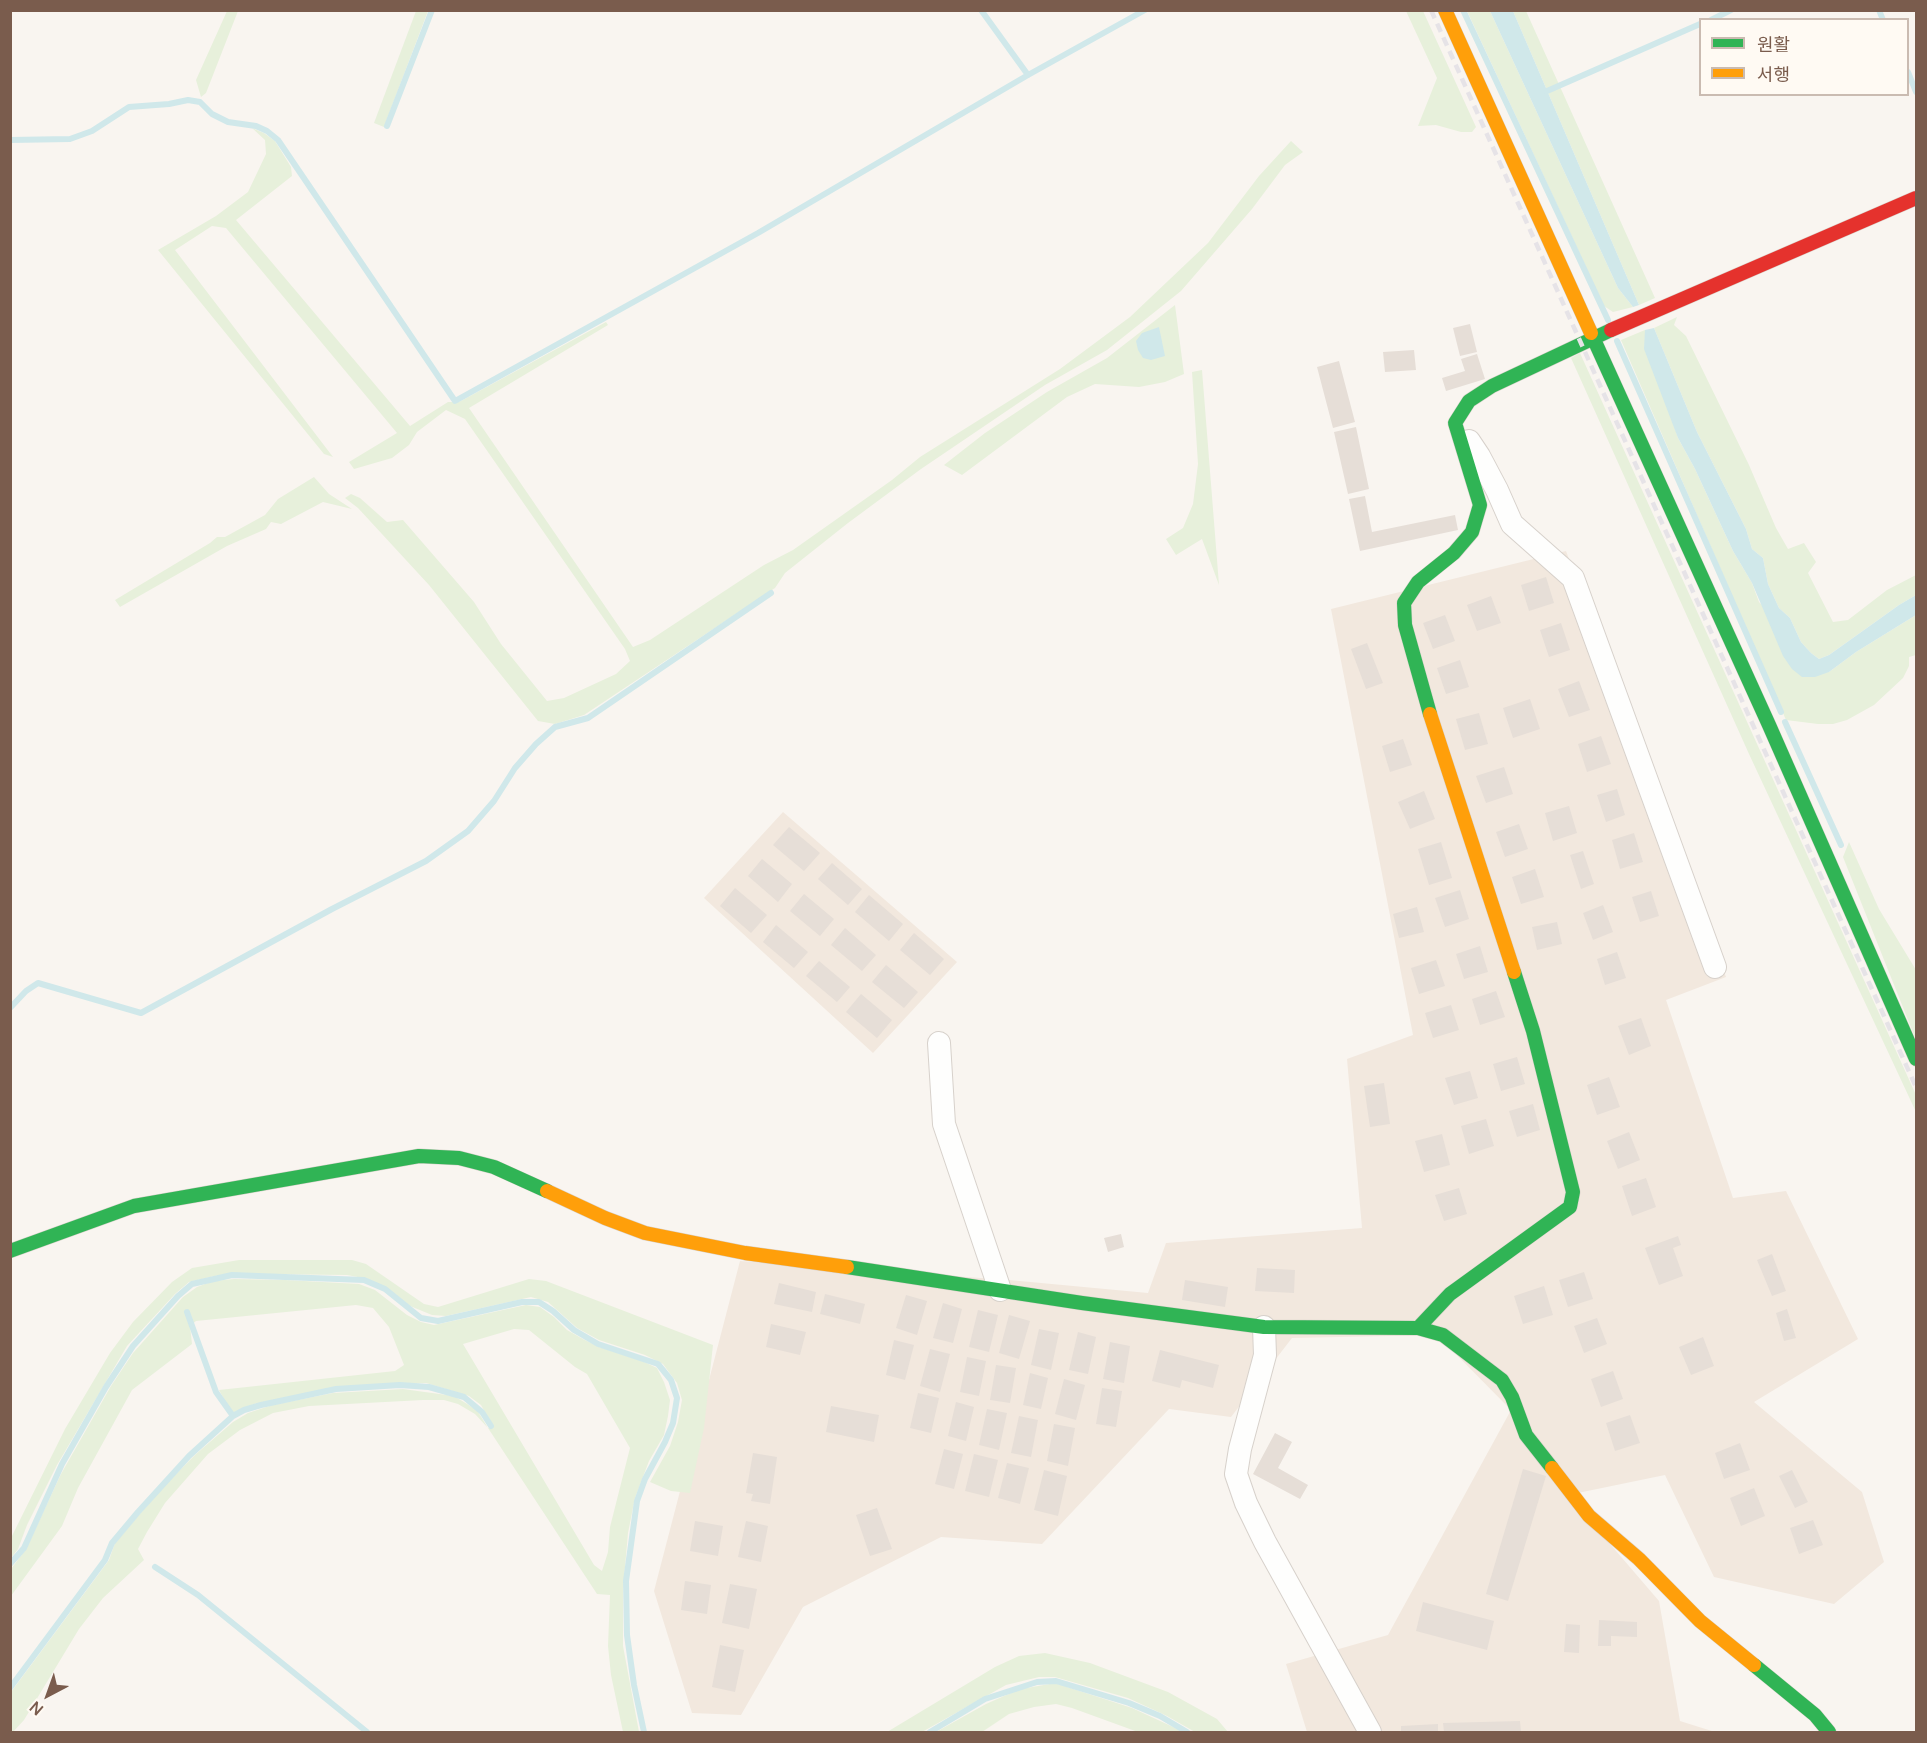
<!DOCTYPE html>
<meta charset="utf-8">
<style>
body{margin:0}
#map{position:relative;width:1927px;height:1743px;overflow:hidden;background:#f9f5f0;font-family:Manrope,"Noto Sans KR",sans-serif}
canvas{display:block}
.frame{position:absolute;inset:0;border:12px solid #7a5c4d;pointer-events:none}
.legend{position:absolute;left:1699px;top:18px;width:210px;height:78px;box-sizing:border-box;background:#fffaf3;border:2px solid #cabbb1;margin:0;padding:8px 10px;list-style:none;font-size:18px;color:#7a5c4d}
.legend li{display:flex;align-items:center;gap:12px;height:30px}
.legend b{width:30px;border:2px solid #cabbb1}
.north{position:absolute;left:18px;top:1665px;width:60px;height:60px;-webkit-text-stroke:4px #fffaf3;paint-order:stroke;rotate:221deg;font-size:16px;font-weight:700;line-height:24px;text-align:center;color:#7a5c4d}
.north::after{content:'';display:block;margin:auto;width:21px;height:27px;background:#7a5c4d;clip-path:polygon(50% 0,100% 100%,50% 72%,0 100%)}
</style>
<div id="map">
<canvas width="1927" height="1743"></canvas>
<div class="frame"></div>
<ul class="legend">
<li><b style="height:8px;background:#30b455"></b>원활</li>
<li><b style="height:8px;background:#ff9f0a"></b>서행</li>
</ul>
<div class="north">N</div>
</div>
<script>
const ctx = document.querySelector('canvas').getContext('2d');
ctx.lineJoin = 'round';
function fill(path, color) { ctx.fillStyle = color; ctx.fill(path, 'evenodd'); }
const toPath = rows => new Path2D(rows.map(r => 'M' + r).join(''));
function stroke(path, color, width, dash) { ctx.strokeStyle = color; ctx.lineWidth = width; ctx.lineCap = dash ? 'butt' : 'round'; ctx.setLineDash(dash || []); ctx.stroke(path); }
const residential = toPath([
 [1566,551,1726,977,1666,1000,1733,1198,1786,1191,1858,1339,1754,1402,1862,1492,1884,1562,1834,1604,1714,1577,1665,1475,1568,1495,1659,1601,1680,1721,1715,1732,1307,1732,1286,1664,1388,1635,1511,1410,1437,1335,1292,1338,1231,1417,1169,1409,1042,1544,941,1537,803,1607,741,1715,692,1713,654,1591,740,1261,1009,1280,1148,1293,1166,1243,1362,1228,1347,1059,1413,1035,1331,609],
 [783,812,957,962,873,1053,704,898]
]);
const green = toPath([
 [227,11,238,11,206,93,201,97,196,80],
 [416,11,428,11,384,127,374,123],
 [1406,11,1423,11,1476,127,1472,132,1461,132,1436,125,1418,126,1437,78],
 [1467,11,1490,11,1618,288,1633,307,1613,312,1604,306],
 [1513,11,1526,11,1655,298,1639,305],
 [252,128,264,133,275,141,291,167,292,176,236,220,410,426,448,402,459,402,606,322,608,325,469,408,633,647,650,640,764,565,793,550,892,480,920,457,1060,369,1130,317,1208,243,1259,176,1291,141,1303,152,1285,165,1252,209,1181,291,1107,350,1045,385,921,469,848,523,785,573,775,588,584,715,555,724,538,721,429,585,358,508,345,498,351,494,360,498,387,522,403,520,474,602,501,644,547,701,564,698,616,674,630,661,625,649,465,419,446,410,417,432,409,445,392,458,354,469,349,462,397,433,226,228,212,226,175,250,333,457,324,454,158,250,216,216,248,192,266,154,265,140],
 [1175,305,1184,374,1165,382,1139,387,1095,384,1067,397,962,475,944,465,985,433,1047,392,1107,358],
 [1677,317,1674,325,1686,336,1749,465,1776,528,1788,549,1804,543,1816,562,1808,573,1833,622,1848,620,1887,590,1916,575,1916,595,1899,605,1829,655,1819,659,1811,653,1801,642,1790,618,1779,608,1768,584,1763,558,1752,549,1746,529,1697,432,1654,328],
 [1645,330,1678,438,1695,469,1733,551,1752,583,1759,602,1829,672,1856,652,1916,615,1916,655,1909,657,1909,666,1903,678,1874,705,1847,720,1833,724,1818,724,1786,720,1621,340],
 [1580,353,1916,1095,1916,1112,1749,754,1571,358],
 [1202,370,1219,585,1202,539,1176,555,1166,539,1183,528,1193,504,1198,464,1192,372],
 [314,477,329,494,352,509,323,502,281,524,271,522,266,529,227,546,120,607,115,600,210,543,217,537,225,537,265,515,278,499],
 [1849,842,1879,909,1916,970,1916,1040,1843,857],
 [239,1260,352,1260,366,1264,424,1304,438,1307,529,1279,546,1281,713,1345,704,1428,690,1493,671,1491,650,1482,670,1446,678,1422,682,1400,677,1383,663,1364,645,1355,599,1340,577,1328,548,1302,531,1297,446,1316,432,1315,410,1306,385,1287,368,1279,347,1275,258,1274,215,1276,189,1282,175,1294,127,1346,57,1465,27,1525,18,1549,11,1558,11,1538,65,1429,110,1353,133,1322,172,1282,192,1268],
 [234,1279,285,1280,359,1284,375,1290,407,1315,421,1322,434,1325,526,1305,540,1307,554,1317,567,1330,583,1339,599,1347,638,1359,657,1368,664,1382,670,1400,668,1416,664,1435,649,1461,635,1498,628,1533,623,1590,623,1646,639,1732,623,1732,611,1675,608,1646,610,1595,597,1594,488,1428,475,1414,458,1404,444,1400,423,1400,309,1406,273,1413,240,1430,208,1454,165,1503,147,1532,138,1549,144,1560,103,1598,79,1629,24,1720,13,1732,11,1732,11,1692,109,1560,115,1543,160,1490,196,1454,233,1422,248,1413,272,1405,333,1393,403,1389,454,1396,477,1410,488,1428,493,1426,481,1405,469,1396,426,1383,334,1387,254,1404,232,1414,219,1390,395,1371,404,1365,389,1327,373,1308,356,1305,196,1321,190,1326,192,1344,132,1390,78,1488,62,1526,11,1596,11,1569,26,1549,61,1474,111,1386,133,1353,183,1297,197,1287,213,1281],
 [514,1329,529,1330,575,1367,587,1374,630,1448,610,1527,608,1552,602,1571,594,1565,463,1344],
 [1045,1653,1090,1663,1168,1692,1217,1719,1228,1732,1195,1732,1167,1716,1128,1698,1055,1677,1039,1677,1006,1685,922,1732,887,1732,995,1667,1019,1656],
 [1055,1683,1132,1708,1184,1732,1138,1732,1072,1708,1056,1704,1034,1707,1009,1714,982,1732,936,1732,986,1704,1004,1696,1021,1689]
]);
const water = toPath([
 [1490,11,1513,11,1639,305,1633,307,1618,288],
 [1159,327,1165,356,1151,360,1143,358,1138,350,1136,341,1142,333],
 [1654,328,1697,432,1746,529,1752,549,1763,558,1768,584,1779,608,1790,618,1801,642,1811,653,1819,659,1829,655,1899,605,1916,595,1916,615,1856,652,1829,672,1815,677,1802,677,1792,669,1783,656,1752,583,1733,551,1695,469,1678,438,1644,349,1645,330]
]);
const stream = toPath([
 [981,10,1028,75],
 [1463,10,1608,320],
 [1879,10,1883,20],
 [1711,20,1731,10],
 [1908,72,1916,92],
 [1547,91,1700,24],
 [387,126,432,10],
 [10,140,70,139,92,131,129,107,169,104,188,100,200,102,212,114,228,122,256,126,267,131,278,140,455,401,758,233,1028,75,1145,10],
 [1617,341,1781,712],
 [1785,722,1841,845],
 [10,1008,26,991,38,983,141,1013,332,909,426,861,468,831,494,801,515,768,536,744,555,727,588,718,771,593],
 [187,1312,216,1392,233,1416],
 [10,1564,24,1548,62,1464,106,1387,133,1346,178,1296,192,1284,232,1275,364,1280,385,1289,421,1318,438,1321,522,1302,539,1302,553,1311,574,1330,598,1344,658,1364,671,1380,677,1398,673,1423,665,1442,645,1479,637,1501,626,1581,627,1635,634,1685,644,1732],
 [155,1567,198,1595,367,1732],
 [10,1688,105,1560,112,1543,138,1512,189,1456,233,1416,244,1410,261,1405,336,1389,400,1385,429,1387,464,1397,482,1412,491,1426],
 [930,1732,985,1699,1037,1682,1056,1681,1129,1703,1160,1716,1187,1732]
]);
const building = toPath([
 [1470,324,1477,352,1460,356,1453,328],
 [1414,350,1416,370,1385,372,1383,352],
 [1477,354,1485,379,1446,391,1442,378,1465,371,1461,359],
 [1339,361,1355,422,1333,428,1317,367],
 [1356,427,1369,489,1348,494,1334,432],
 [1365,496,1372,532,1455,515,1458,530,1360,551,1349,499],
 [1546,577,1554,603,1529,611,1521,585],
 [1491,596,1501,623,1477,631,1467,605],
 [1445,615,1455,641,1433,649,1423,623],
 [1561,623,1570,650,1549,657,1540,630],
 [1367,643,1383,683,1366,689,1351,649],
 [1460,660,1469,687,1446,694,1437,668],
 [1579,681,1590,710,1569,717,1558,689],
 [1530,699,1540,729,1513,738,1503,708],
 [1479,713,1488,744,1465,750,1456,719],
 [1601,736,1611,764,1587,772,1578,744],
 [1403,739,1412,765,1390,772,1382,746],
 [1504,767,1513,794,1486,803,1476,776],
 [1617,789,1625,815,1606,822,1597,795],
 [1424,791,1435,819,1410,829,1398,802],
 [1569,806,1577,833,1553,841,1545,813],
 [1519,824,1528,849,1505,857,1496,832],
 [789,827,820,853,804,871,773,845],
 [1634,833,1643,862,1620,869,1612,840],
 [1441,842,1452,878,1429,885,1418,849],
 [1583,851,1594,884,1581,889,1570,855],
 [762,859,792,884,778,902,748,876],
 [832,863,862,889,848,905,818,879],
 [1535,869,1544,897,1521,904,1512,877],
 [735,888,767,915,751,933,720,906],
 [1460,890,1469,919,1445,927,1435,898],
 [1651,891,1659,916,1640,922,1632,897],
 [804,894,834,919,820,936,790,911],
 [869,895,903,924,889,941,855,912],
 [1603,905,1613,932,1593,940,1583,913],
 [1417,907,1424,932,1399,938,1393,914],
 [1557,922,1562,944,1537,950,1532,927],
 [776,925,808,952,794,968,763,942],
 [845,928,876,955,862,971,831,945],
 [914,933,944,959,930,975,900,950],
 [1480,946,1488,972,1464,979,1456,954],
 [1617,952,1626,978,1605,985,1597,959],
 [1436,960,1445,986,1419,994,1411,968],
 [819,961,850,987,837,1002,806,976],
 [886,965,918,992,904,1008,872,982],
 [1496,991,1505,1017,1480,1025,1472,999],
 [861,994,892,1020,877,1038,846,1012],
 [1451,1005,1459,1030,1433,1038,1425,1013],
 [1641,1018,1651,1046,1629,1055,1618,1026],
 [1517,1057,1525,1084,1501,1091,1493,1064],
 [1470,1071,1478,1098,1454,1105,1445,1078],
 [1609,1077,1620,1107,1597,1115,1587,1085],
 [1384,1083,1390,1124,1370,1127,1364,1086],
 [1533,1104,1540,1130,1517,1137,1509,1111],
 [1486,1119,1494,1146,1469,1154,1461,1126],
 [1629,1132,1640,1160,1618,1169,1607,1141],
 [1442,1134,1450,1165,1424,1172,1415,1141],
 [1646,1178,1656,1207,1632,1216,1622,1186],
 [1459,1188,1467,1214,1444,1221,1435,1195],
 [1121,1234,1124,1247,1108,1252,1104,1238],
 [1678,1236,1681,1245,1673,1248,1683,1276,1659,1285,1645,1248],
 [1772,1254,1786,1291,1772,1296,1757,1260],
 [1257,1268,1295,1270,1294,1293,1255,1291],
 [1584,1272,1593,1299,1568,1307,1559,1280],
 [1185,1280,1228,1287,1225,1307,1182,1300],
 [779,1283,816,1292,812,1312,774,1304],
 [1544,1286,1553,1315,1523,1324,1514,1296],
 [825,1294,865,1304,860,1324,820,1314],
 [906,1295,927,1301,917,1335,896,1328],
 [943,1303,962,1309,953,1343,933,1338],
 [1787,1309,1796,1338,1784,1341,1776,1313],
 [978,1310,998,1315,989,1352,969,1347],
 [1009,1315,1030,1321,1019,1359,999,1353],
 [1597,1318,1607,1344,1584,1353,1574,1326],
 [771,1324,806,1332,800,1355,766,1347],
 [1039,1329,1059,1333,1051,1370,1031,1365],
 [1078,1332,1096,1337,1088,1374,1069,1370],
 [1703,1337,1714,1366,1691,1375,1679,1347],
 [894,1340,914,1345,905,1380,886,1375],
 [1110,1342,1130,1346,1124,1383,1103,1379],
 [930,1349,950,1354,940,1392,920,1386],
 [1160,1350,1219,1365,1213,1388,1182,1380,1180,1388,1152,1381],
 [967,1357,986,1361,979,1396,960,1392],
 [996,1365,1016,1368,1010,1403,990,1400],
 [1613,1371,1623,1399,1601,1407,1591,1379],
 [1030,1373,1048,1378,1041,1409,1023,1405],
 [1064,1379,1085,1385,1076,1420,1055,1414],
 [1102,1388,1122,1391,1116,1427,1096,1424],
 [918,1393,939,1398,931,1433,910,1428],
 [956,1402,974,1407,966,1441,948,1436],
 [831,1406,879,1415,874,1442,826,1432],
 [987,1409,1007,1413,999,1450,979,1445],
 [1630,1415,1640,1443,1615,1451,1606,1423],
 [1019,1416,1038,1420,1031,1457,1011,1453],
 [1054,1424,1075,1428,1068,1466,1047,1461],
 [1275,1433,1292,1442,1278,1468,1308,1485,1300,1499,1253,1474],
 [1740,1443,1750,1470,1724,1479,1715,1453],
 [944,1449,963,1454,954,1489,935,1484],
 [753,1453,777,1457,770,1504,751,1501,753,1494,746,1493],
 [974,1454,998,1460,989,1497,965,1491],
 [1007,1463,1029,1468,1020,1504,998,1498],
 [1523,1469,1546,1476,1508,1601,1486,1594],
 [1044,1470,1067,1476,1058,1516,1034,1510],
 [1792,1470,1808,1502,1795,1508,1779,1476],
 [1754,1488,1765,1516,1741,1526,1730,1498],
 [877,1508,892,1549,870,1556,856,1515],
 [1813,1520,1823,1545,1799,1554,1790,1528],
 [695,1521,723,1526,718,1556,690,1551],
 [746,1521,768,1526,761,1562,738,1557],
 [685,1581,711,1585,707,1614,681,1610],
 [730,1584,757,1589,749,1629,722,1623],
 [1423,1602,1494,1621,1487,1650,1416,1631],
 [1599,1620,1637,1622,1637,1637,1611,1636,1611,1646,1598,1646],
 [1566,1624,1580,1625,1579,1653,1564,1652],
 [720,1645,744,1650,735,1692,712,1687],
 [1520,1721,1521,1732,1444,1732,1443,1723],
 [1438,1724,1438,1732,1401,1732,1401,1726]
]);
const street = toPath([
 [1469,441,1479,456,1497,490,1512,524,1573,578,1715,967],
 [939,1043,944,1124,1000,1290],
 [1264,1327,1265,1355,1240,1449,1236,1474,1246,1503,1265,1542,1370,1732]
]);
const fast = toPath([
 [1591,333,1769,725,1916,1059],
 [1430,714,1405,625,1404,603,1418,582,1454,553,1472,532,1480,505,1455,423,1469,401,1492,386,1611,330],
 [10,1251,134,1206,419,1156,459,1158,494,1167,547,1191],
 [847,1267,1082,1303,1264,1327,1418,1328,1443,1335,1502,1380,1512,1397,1526,1435,1552,1468],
 [1418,1328,1450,1294,1570,1207,1573,1192,1533,1031,1514,972],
 [1754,1665,1815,1715,1829,1732]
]);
const slow = toPath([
 [1445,10,1591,333],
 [1430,714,1514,972],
 [547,1191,605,1218,645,1233,745,1253,847,1267],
 [1552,1468,1589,1516,1639,1559,1700,1621,1754,1665]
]);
const jam = toPath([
 [1611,330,1916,198]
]);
const rail = toPath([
 [1431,10,1916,1087]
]);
fill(residential, '#f2e8de');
fill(green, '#e7f0db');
fill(water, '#d0e8ea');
stroke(stream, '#d0e8ea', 6);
fill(building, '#e6ded7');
stroke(street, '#d7d1cb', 24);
stroke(fast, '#d9d2cb', 15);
stroke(slow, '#d9d2cb', 15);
stroke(jam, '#d9d2cb', 15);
stroke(street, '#fefefd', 22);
stroke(fast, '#30b455', 14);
stroke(slow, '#ff9f0a', 14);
stroke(jam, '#e5322d', 14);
stroke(rail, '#e6e3e7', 4.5, [9, 6]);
</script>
